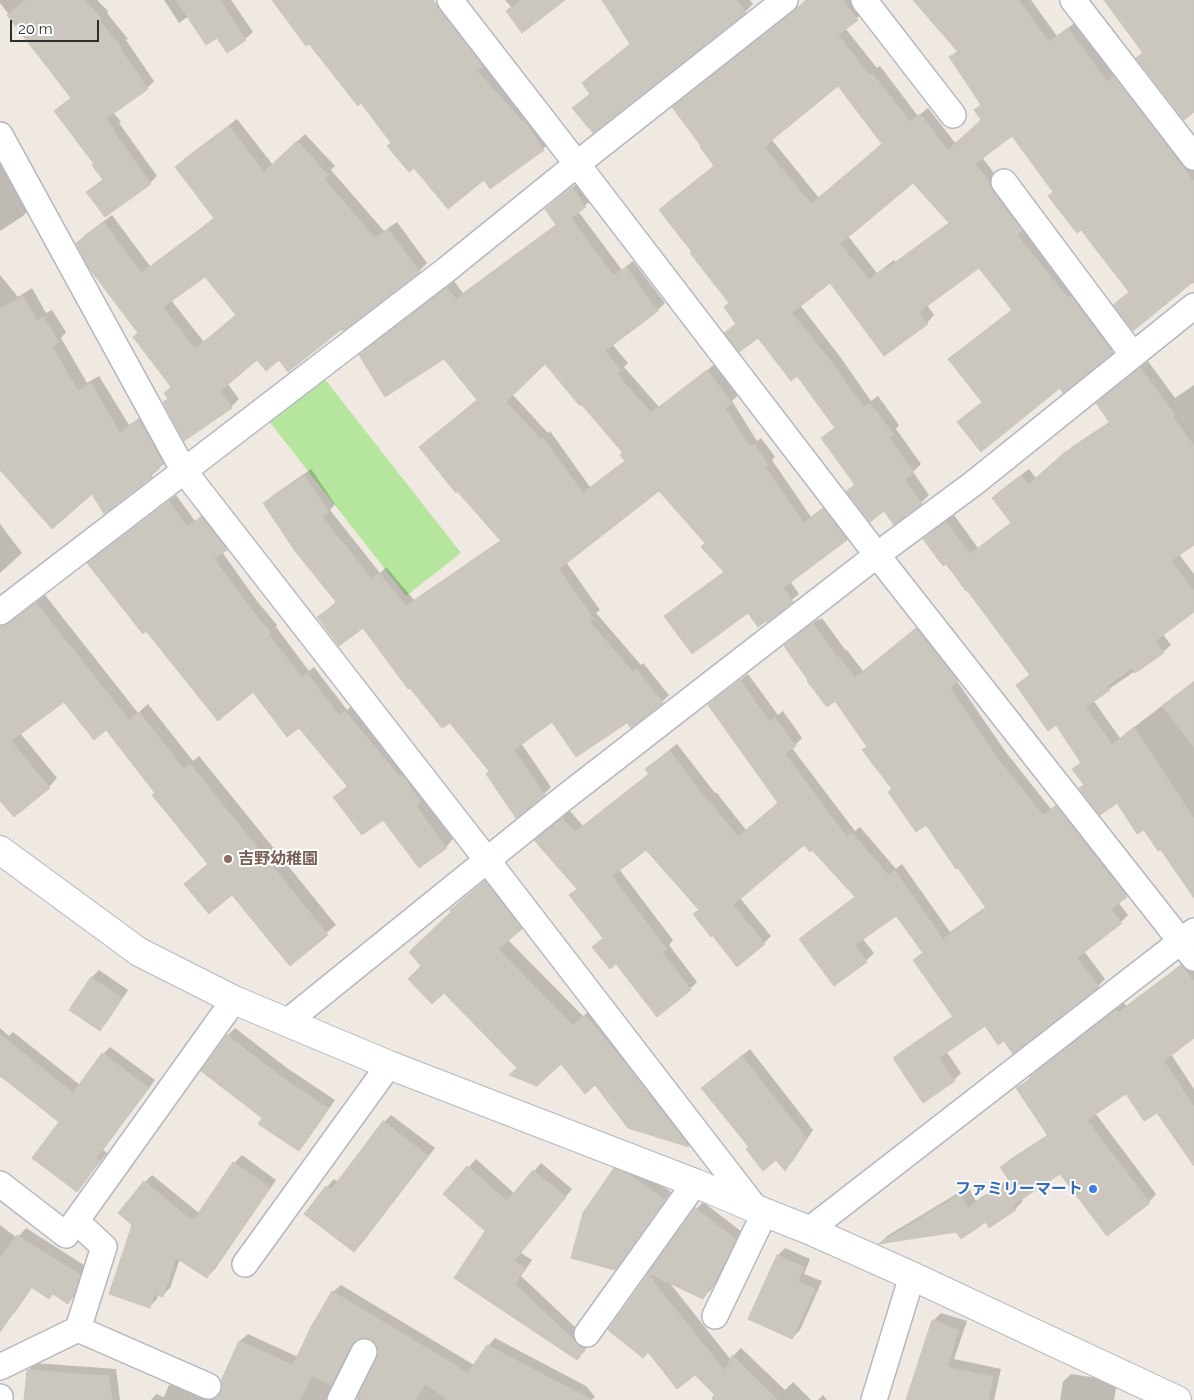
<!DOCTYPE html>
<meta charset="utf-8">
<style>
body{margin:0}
#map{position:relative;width:1194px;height:1400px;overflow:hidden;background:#efe9e1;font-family:Raleway,sans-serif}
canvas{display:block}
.scale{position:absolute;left:10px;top:20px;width:89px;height:22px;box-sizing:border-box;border:2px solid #2e2e2e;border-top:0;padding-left:6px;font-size:15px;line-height:18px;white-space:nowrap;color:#2e2e2e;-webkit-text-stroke:4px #fff;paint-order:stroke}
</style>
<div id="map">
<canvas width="1194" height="1400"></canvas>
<div class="scale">20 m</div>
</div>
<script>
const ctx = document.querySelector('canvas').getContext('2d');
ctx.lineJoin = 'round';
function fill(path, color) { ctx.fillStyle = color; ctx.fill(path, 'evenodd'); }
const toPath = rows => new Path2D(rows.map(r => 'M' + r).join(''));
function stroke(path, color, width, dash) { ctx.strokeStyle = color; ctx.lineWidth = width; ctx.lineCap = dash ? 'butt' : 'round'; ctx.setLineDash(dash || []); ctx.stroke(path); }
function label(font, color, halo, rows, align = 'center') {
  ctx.font = font + ' Raleway,"Noto Sans JP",sans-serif'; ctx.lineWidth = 4; ctx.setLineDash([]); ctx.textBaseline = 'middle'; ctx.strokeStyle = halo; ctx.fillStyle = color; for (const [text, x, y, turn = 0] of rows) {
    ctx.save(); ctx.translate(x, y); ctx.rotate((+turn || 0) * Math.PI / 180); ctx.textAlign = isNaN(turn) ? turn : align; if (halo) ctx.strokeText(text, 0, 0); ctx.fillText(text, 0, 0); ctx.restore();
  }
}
const green = toPath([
 [320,373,461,553,406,596,265,416]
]);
const shadow = toPath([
 [0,0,97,0,108,11,107,13,128,39,126,40,154,81,147,88,113,112,121,122,119,123,157,176,150,183,88,192,103,179,95,164,55,111,72,97,0,3],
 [164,0,231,0,253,32,245,39,227,51,217,37,189,16,179,23],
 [274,0,424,0,432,10,446,0,551,141,543,149,490,187,484,178,415,166,392,143,361,101],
 [505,0,563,0,511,7],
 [601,0,750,0,753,4,745,12,574,108,591,93,583,83,591,75,631,44,611,12],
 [805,0,855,0,864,12,845,28,877,68,880,66,918,116,928,108,956,144,983,120,982,104,951,57,958,50,915,0,1031,0,1057,36,1076,22,1115,75,1122,70,1194,165,1194,284,1192,281,1115,305,1130,291,1012,135,982,157,1120,344,1063,391,1060,387,983,401,950,359,958,352,1013,309,979,267,927,305,934,315,927,323,830,281,800,305,841,358,871,401,878,396,899,425,896,429,921,464,913,472,929,495,921,503,894,523,884,509,848,491,855,484,823,438,835,427,798,374,758,337,726,333,737,323,725,307,730,302,693,252,660,210,668,202,715,165,803,4,806,1],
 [839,84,883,143,819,198,772,140],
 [913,181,950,222,895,262,894,260,877,273,848,236],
 [237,119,273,165,305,134,335,166,331,170,384,231,397,222,427,263,419,271,342,327,279,359,257,359,227,383,239,399,231,407,169,398,172,386,139,332,77,243,85,235,112,215,150,266,200,229,215,217,177,167,184,159],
 [205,276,237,314,204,342,171,300],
 [0,159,31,207,23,216,0,231],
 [580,181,593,199,578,211,622,270,633,261,665,303,658,310,612,344,628,363,624,367,659,407,715,364,738,395,732,401,757,441,761,438,775,457,772,460,811,517,831,502,854,532,847,539,790,581,799,594,767,620,749,611,666,616,673,609,725,571,707,543,659,489,566,562,600,610,596,613,641,665,643,663,669,695,662,702,627,722,552,721,521,743,551,787,544,794,490,771,450,721,363,626,319,617,337,601,265,503,272,496,311,469,335,504,330,510,380,573,386,567,414,600,501,540,421,447,478,400,444,357,360,355,367,348,454,281,463,293,557,224,546,209],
 [545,362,625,452,626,460,590,487,550,431,548,433,512,394],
 [0,275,18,297,32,288,46,313,52,310,66,332,61,338,87,383,99,376,129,425,148,412,172,455,159,466,160,468,151,476,92,492,3,471,2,472,0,470],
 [1148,361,1175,398,1194,385,1194,536,1178,553,1194,574,1194,610,1162,633,1171,645,1163,652,1093,700,1120,738,1194,681,1194,889,1144,828,1117,801,1085,784,1074,769,1082,761,1056,724,1017,685,1030,674,946,562,925,539,932,531,954,515,978,548,1012,522,994,498,1001,490,1029,469,1036,478,1073,446,1111,421,1105,396],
 [176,495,195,521,209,510,233,541,222,552,257,601,277,625,276,627,309,671,314,667,347,710,353,705,428,794,423,799,453,839,446,847,335,797,348,785,299,727,254,690,96,556],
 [0,524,22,553,0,573],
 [45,595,138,713,148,704,193,761,199,756,336,925,290,964,209,864,157,792,106,728,64,701,20,733,57,778,49,787,0,799,0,624,19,615],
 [822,618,846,651,847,650,863,671,924,622,964,673,957,681,1005,751,1051,809,1064,799,1134,888,1118,902,1128,915,1121,922,1084,951,1105,979,1098,986,1005,1039,986,1025,946,1051,961,1073,954,1080,895,1058,902,1051,953,1016,914,960,923,952,896,914,862,938,874,953,866,961,835,984,801,939,808,932,856,896,812,848,804,843,740,898,771,936,764,943,700,909,647,848,619,869,673,940,669,945,697,982,690,989,616,963,594,947,604,937,571,895,578,888,543,833,570,811,583,826,650,773,647,769,654,762,677,744,715,793,716,792,746,830,779,802,709,705,717,697,748,674,778,715,783,711,802,738,792,748,855,831,860,827,896,869,902,864,950,932,987,906,926,823,893,788,868,746,835,699,785,646,818,619,819,620],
 [495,872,531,919,508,940,583,1016,595,1007,697,1137,688,1146,595,1083,561,1063,518,1068,423,966,453,912,461,901],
 [1189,959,1194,966,1194,1037,1171,1054,1194,1089,1194,1164,1158,1111,1126,1092,1095,1113,1156,1194,1149,1202,1060,1172,1020,1198,1023,1201,1015,1209,986,1221,957,1231,881,1242,887,1236,968,1187,976,1201,1009,1179,1002,1167,1009,1160,1049,1134,1018,1089,1038,1070,1124,1003,1126,1006],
 [99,970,128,990,107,1022,100,1029,71,1009,92,977],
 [0,1028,9,1036,13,1032,80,1085,103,1054,110,1047,155,1080,103,1150,107,1153,84,1182,77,1190,61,1122,0,1074],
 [235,1028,287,1068,335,1100,306,1142,299,1150,263,1118,203,1071,228,1035],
 [750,1049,813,1130,792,1162,785,1169,776,1158,750,1147,703,1088,710,1081],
 [391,1115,435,1148,362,1243,354,1250,327,1187,334,1179,338,1182,384,1122],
 [242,1155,276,1180,215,1269,207,1277,180,1259,170,1288,163,1295,158,1294,157,1299,149,1307,134,1224,145,1182,152,1175,199,1213,202,1211,234,1163],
 [476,1159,515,1194,541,1163,572,1189,521,1253,532,1260,521,1276,591,1342,584,1351,456,1278,487,1231,445,1194],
 [622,1162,634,1166,671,1192,622,1261,615,1269,615,1169],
 [703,1202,742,1232,727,1265,711,1290,703,1297,669,1282,731,1360,733,1356,741,1348,785,1390,793,1382,811,1400,722,1400,649,1275,696,1209],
 [0,1225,17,1238,26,1228,87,1267,81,1286,75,1295,68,1302,53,1293,33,1286,15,1312,8,1319,0,1313],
 [785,1248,810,1259,804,1274,822,1281,800,1330,792,1338,750,1318,778,1255],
 [341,1285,474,1365,488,1346,495,1338,586,1386,595,1397,591,1400,357,1400,378,1358,380,1351,377,1344,371,1338,363,1336,358,1338,334,1385,335,1400,151,1400,156,1394,164,1397,169,1385,177,1378,211,1392,221,1394,222,1392,222,1381,240,1341,248,1334,298,1357,333,1292],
 [941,1313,967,1321,954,1359,1001,1369,994,1400,907,1400,933,1321],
 [35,1363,116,1369,120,1400,26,1400,28,1371],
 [1071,1374,1117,1381,1114,1400,1060,1400,1063,1382],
 [823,1395,827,1400,818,1400]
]);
const building = toPath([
 [26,0,84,0,102,19,100,21,121,47,120,48,148,89,106,119,114,130,113,131,151,184,105,217,86,192,103,180,92,165,94,164,54,111,71,98,7,15,26,0],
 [176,0,220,0,246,40,227,53,217,38,206,45,176,0],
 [272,0,433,0,439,9,483,66,477,71,523,122,524,121,544,150,490,189,484,180,448,209,414,168,409,172,387,146,391,143,361,103,358,106,309,44,306,46,272,0],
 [521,0,565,0,522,33,506,11,521,0],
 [602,0,736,0,746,13,593,133,572,108,590,94,582,83,630,44,602,0],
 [806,0,842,0,858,20,838,35,869,75,872,73,910,122,920,114,948,150,981,120,974,110,981,105,949,57,958,52,913,0,1018,0,1049,42,1068,28,1107,82,1114,76,1194,182,1194,281,1133,331,1113,305,1129,292,1081,230,1077,233,1048,196,1053,192,1012,136,975,164,990,183,992,191,1022,230,1017,235,1068,298,1071,296,1113,353,1063,393,1060,388,981,452,957,422,982,402,948,359,1012,310,979,268,919,312,928,324,884,356,830,283,792,313,834,365,863,407,870,403,893,434,889,437,914,473,905,479,922,504,894,525,884,511,870,522,846,491,855,485,821,438,835,428,797,376,791,381,758,338,739,352,724,333,736,324,724,307,729,303,690,253,692,252,659,210,714,166,700,147,701,146,672,107,794,11,806,0],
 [838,86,882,144,811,204,765,148,768,146,767,144,838,86],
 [913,183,949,223,887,269,886,267,869,280,840,244,913,183],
 [1104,0,1194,0,1194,112,1184,120,1136,58,1143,53,1104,0],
 [229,126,264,172,297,141,328,175,324,179,375,238,388,229,420,272,343,331,342,329,288,372,279,360,266,371,257,360,220,391,232,408,184,441,163,402,168,399,164,393,171,387,133,337,138,333,89,268,76,243,104,222,141,273,191,237,214,218,175,167,229,126],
 [205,277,236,315,195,349,163,307,205,277],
 [572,187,586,207,571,218,614,276,626,267,658,311,605,351,621,371,617,374,651,413,707,370,732,403,725,408,750,447,754,444,768,465,765,467,804,523,823,508,847,540,783,588,793,602,767,622,766,621,758,627,748,613,692,654,664,616,724,572,701,547,705,543,659,491,559,569,593,618,589,621,633,672,636,669,663,703,631,728,627,723,576,757,552,722,514,750,545,795,516,818,486,774,489,771,450,723,442,728,410,688,408,689,363,628,339,646,317,617,337,603,295,551,263,503,304,476,329,512,322,517,372,579,379,573,406,606,501,541,457,491,456,493,419,447,477,400,444,359,385,397,359,355,447,288,456,299,556,225,545,209,572,187],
 [545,364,580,406,581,404,623,453,620,455,625,461,583,493,543,438,541,439,506,402,545,364],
 [23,296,37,321,43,317,59,342,52,346,78,391,91,383,120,433,139,419,164,464,150,474,152,477,104,514,92,494,52,529,0,470,0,309,23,296],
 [1140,368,1175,415,1172,416,1194,446,1194,545,1171,561,1194,591,1194,612,1155,641,1164,653,1135,673,1132,668,1107,686,1110,690,1086,707,1112,745,1134,727,1194,819,1194,898,1161,850,1158,851,1144,830,1137,834,1117,803,1100,815,1079,788,1084,785,1072,769,1081,763,1056,725,1048,731,1016,685,1030,675,967,590,966,591,946,564,943,566,923,539,946,522,970,554,1011,523,992,498,1021,475,1028,485,1064,453,1110,423,1096,403,1140,368],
 [169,501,187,527,201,517,227,550,214,558,250,608,271,633,269,635,302,677,307,673,339,716,345,711,399,776,402,775,421,802,416,806,447,848,419,868,383,820,362,835,333,797,348,787,299,728,287,737,253,692,218,721,146,631,143,634,87,563,169,501],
 [36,603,129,720,139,712,184,769,190,764,328,935,290,966,232,895,209,914,184,884,208,864,152,795,155,793,106,730,94,740,64,702,11,741,50,788,14,817,0,801,0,626,9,623,36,603],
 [810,625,811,627,814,625,838,658,839,657,855,678,916,628,958,681,950,688,998,759,1043,815,1056,806,1127,897,1111,909,1122,923,1077,958,1099,987,1013,1054,1004,1041,998,1045,985,1026,939,1058,955,1081,923,1103,893,1058,953,1017,913,960,923,953,896,916,855,945,867,962,834,986,799,939,855,897,812,850,810,852,804,845,733,905,765,944,737,967,712,935,711,937,693,914,699,910,646,850,612,876,667,949,662,952,691,990,657,1017,616,964,610,969,592,947,603,938,569,895,577,889,534,840,562,818,575,832,649,774,645,769,670,751,707,800,708,799,738,837,778,803,708,705,740,680,770,722,775,718,796,746,785,754,847,837,852,833,888,875,895,871,943,939,986,908,958,868,956,869,926,825,916,832,888,792,892,789,862,750,867,747,835,701,827,707,807,681,808,680,784,646,810,625],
 [1194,682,1194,747,1162,706,1194,682],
 [485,881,522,929,498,949,573,1025,585,1015,630,1069,689,1147,628,1128,595,1085,585,1094,561,1064,537,1086,509,1075,517,1068,444,993,432,1004,408,979,421,966,409,952,451,912,450,910,485,881],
 [1181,965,1194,982,1194,1038,1164,1061,1194,1107,1194,1166,1157,1113,1144,1121,1126,1094,1087,1120,1150,1203,1107,1236,1060,1174,1013,1205,1016,1210,989,1228,986,1222,961,1239,956,1232,878,1244,960,1194,968,1208,1009,1180,1000,1167,1048,1136,1016,1088,1030,1079,1029,1078,1116,1010,1118,1013,1181,965],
 [91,977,122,998,100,1031,69,1010,91,977],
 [0,1034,73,1093,102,1053,149,1088,96,1158,100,1161,77,1192,32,1158,59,1122,0,1076,0,1034],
 [227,1035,280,1076,328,1108,299,1151,258,1124,262,1118,201,1071,227,1035],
 [742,1056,806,1138,785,1171,776,1160,763,1171,746,1149,749,1147,701,1088,742,1056],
 [383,1121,428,1156,354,1252,304,1214,326,1186,331,1190,383,1121],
 [233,1162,270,1188,207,1278,176,1258,163,1297,154,1294,150,1308,109,1294,132,1225,118,1213,144,1181,191,1220,193,1217,195,1218,233,1162],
 [467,1166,507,1201,533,1170,566,1197,514,1261,525,1268,515,1284,574,1340,578,1345,585,1350,577,1360,454,1278,485,1231,443,1194,467,1166],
 [614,1168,627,1173,665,1200,615,1270,571,1258,583,1213,614,1168],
 [695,1208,736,1239,720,1273,703,1299,648,1273,695,1208],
 [17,1235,80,1275,74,1295,68,1304,53,1294,49,1299,31,1287,0,1332,0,1258,17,1235],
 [777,1255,804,1267,798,1281,815,1289,792,1339,748,1319,777,1255],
 [648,1274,654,1280,652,1280,725,1371,732,1355,778,1400,712,1400,714,1394,695,1375,677,1389,648,1352,643,1358,608,1330,648,1274],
 [332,1291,468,1373,487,1345,592,1400,447,1400,425,1384,415,1400,363,1400,357,1397,377,1358,378,1352,376,1344,371,1339,364,1338,357,1340,351,1345,331,1385,312,1376,300,1400,212,1400,221,1392,222,1385,221,1381,239,1341,293,1365,311,1327,332,1291],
 [932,1320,959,1330,947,1367,993,1377,988,1400,906,1400,932,1320],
 [27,1370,109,1376,112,1400,24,1400,27,1370]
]);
const minor = toPath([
 [450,0,577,164,877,555,1194,958],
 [864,0,953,115],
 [1073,0,1194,157],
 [0,135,184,471,487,860,756,1209],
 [1004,182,1133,355],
 [0,612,446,270,577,164,785,0],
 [287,1022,564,798,877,555,974,483,1194,306],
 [0,1184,66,1235,234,1000],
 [809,1230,1194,931],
 [245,1264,389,1065],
 [715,1316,765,1212],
 [78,1329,208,1386],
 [587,1334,695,1183],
 [0,1367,78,1329,104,1247,76,1221],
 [0,1397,0,1400],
 [340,1400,364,1352],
 [874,1400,912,1276]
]);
const tertiary = toPath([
 [0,850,139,952,234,1000,389,1065,695,1183,756,1209,809,1230,912,1276,1177,1400]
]);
const markers = [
 [228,859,5,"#8d6e63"],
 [1093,1189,5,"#3f7fe0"]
];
const educationNames = [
 ["吉野幼稚園",238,859]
];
const shopNames = [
 ["ファミリーマート",1083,1189]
];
fill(green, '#b6e59e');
fill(shadow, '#0003');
fill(building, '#cbc7bf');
stroke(building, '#cbc5ba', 1);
stroke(minor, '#b4b7c1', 28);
stroke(tertiary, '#b4b7c1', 30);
stroke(minor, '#fff', 25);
stroke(tertiary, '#fff', 28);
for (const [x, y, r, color] of markers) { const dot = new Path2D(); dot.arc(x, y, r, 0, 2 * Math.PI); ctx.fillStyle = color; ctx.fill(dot); stroke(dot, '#fff', 2); }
label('bold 16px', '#785e54', '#fff', educationNames, 'left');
label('bold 16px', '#366cbe', '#fff', shopNames, 'right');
</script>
